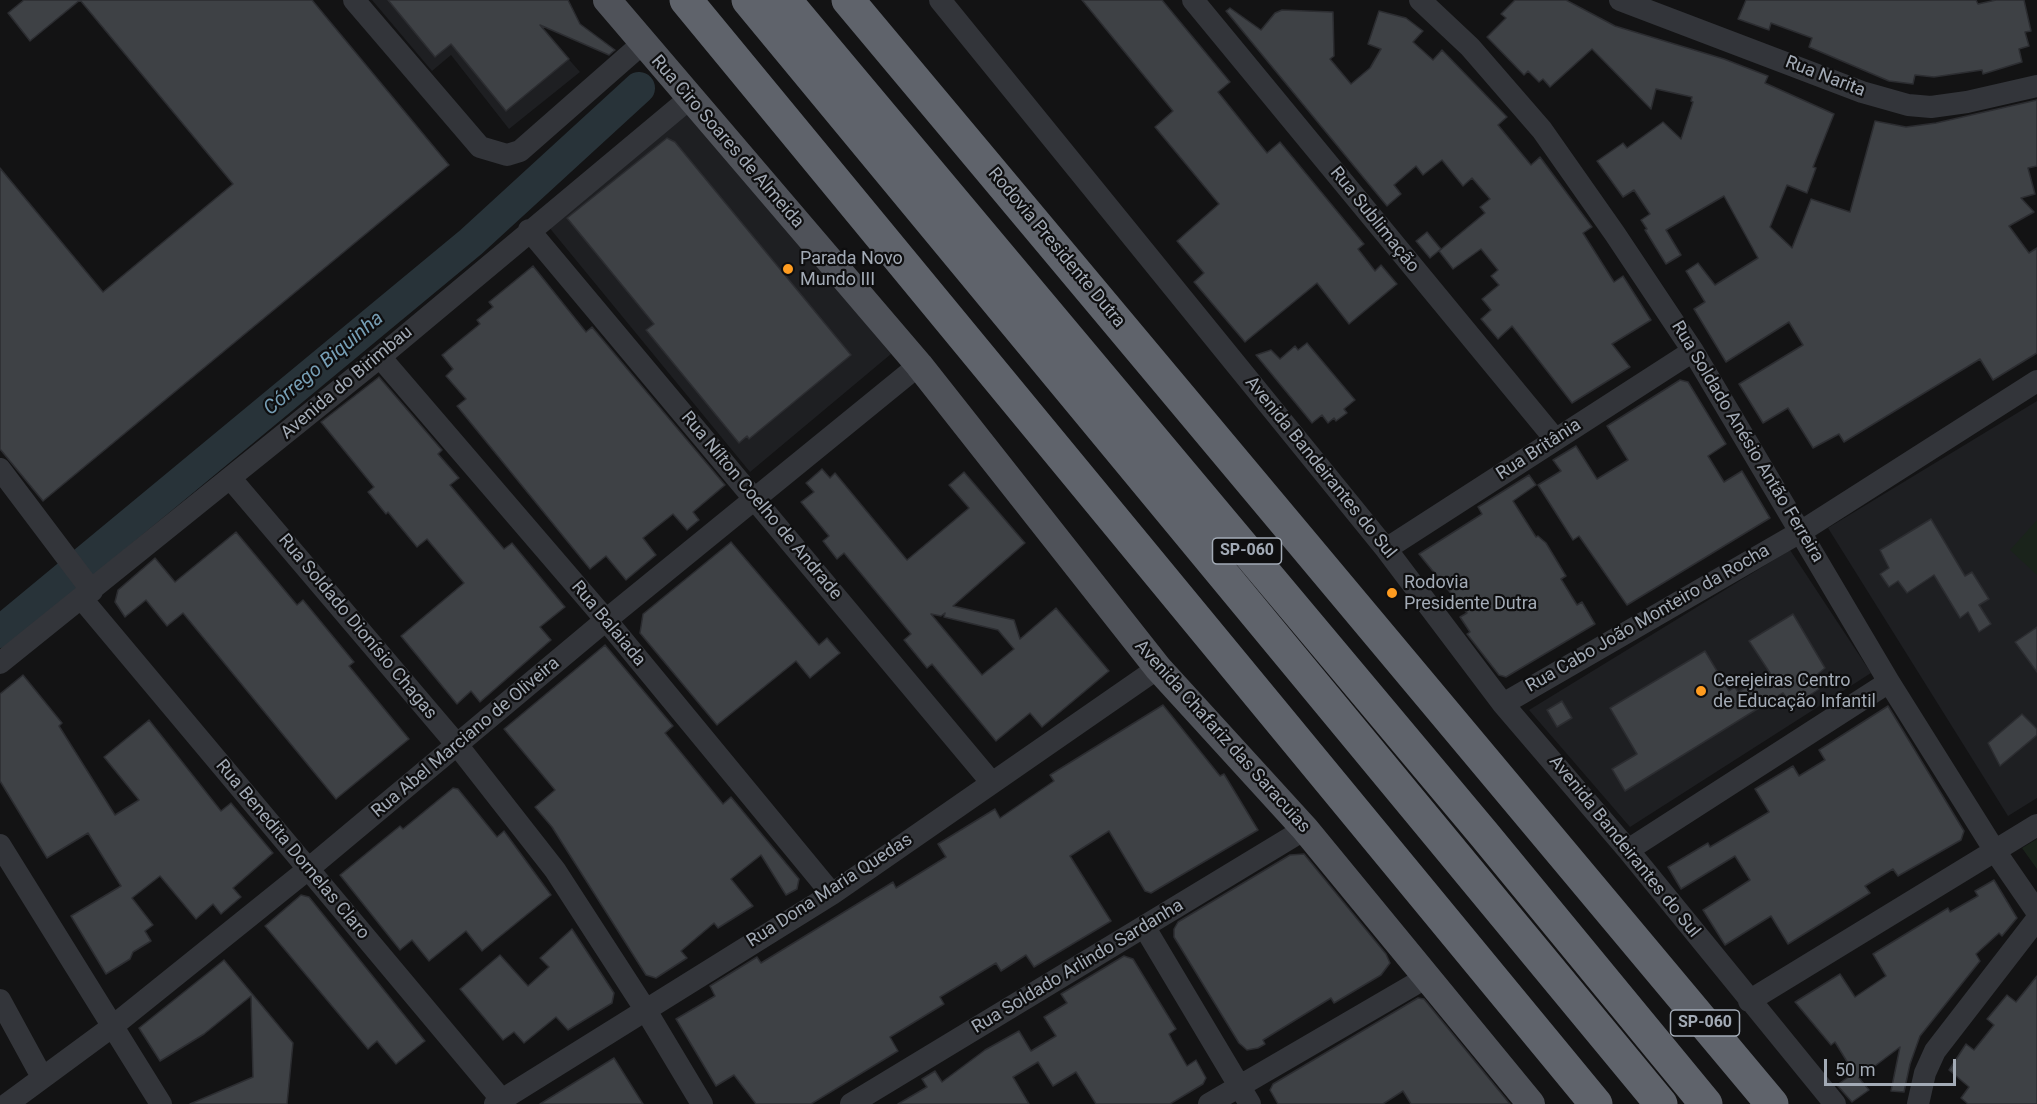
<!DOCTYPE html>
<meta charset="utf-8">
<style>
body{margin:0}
#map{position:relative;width:2037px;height:1104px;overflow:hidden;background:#131314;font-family:Roboto,sans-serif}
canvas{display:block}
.scale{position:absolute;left:1824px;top:1059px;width:132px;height:27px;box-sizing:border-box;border:3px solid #a3abb6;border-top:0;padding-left:8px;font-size:18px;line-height:21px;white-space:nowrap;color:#a3abb6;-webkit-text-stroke:4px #0e0e0f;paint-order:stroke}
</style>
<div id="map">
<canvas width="2037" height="1104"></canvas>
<div class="scale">50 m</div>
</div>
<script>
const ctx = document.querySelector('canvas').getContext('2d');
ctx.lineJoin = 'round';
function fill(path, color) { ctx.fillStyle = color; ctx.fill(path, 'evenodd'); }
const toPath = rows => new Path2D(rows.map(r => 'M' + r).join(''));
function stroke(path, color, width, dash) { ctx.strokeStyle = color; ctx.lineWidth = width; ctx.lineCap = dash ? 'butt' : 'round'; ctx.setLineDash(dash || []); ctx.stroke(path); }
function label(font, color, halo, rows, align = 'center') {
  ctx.font = font + ' Roboto,sans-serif'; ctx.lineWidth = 4.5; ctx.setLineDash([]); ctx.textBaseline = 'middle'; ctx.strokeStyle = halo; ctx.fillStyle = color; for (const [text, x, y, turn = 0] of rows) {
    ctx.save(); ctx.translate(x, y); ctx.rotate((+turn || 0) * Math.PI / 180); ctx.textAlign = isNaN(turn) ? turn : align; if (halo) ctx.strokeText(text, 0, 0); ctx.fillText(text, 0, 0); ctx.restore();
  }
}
const built = toPath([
 [372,0,557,0,533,19,580,72,509,129,451,55,432,71],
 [689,108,891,354,750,472,548,226],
 [2037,401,2037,798,2008,816,1828,528],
 [1790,550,1871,673,1630,827,1529,710]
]);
const green = toPath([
 [2037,520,2037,575,2010,550],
 [2037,839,2037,869,2022,848]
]);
const river = toPath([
 [0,632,471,242,639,88]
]);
const building = toPath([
 [24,0,80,0,30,41,8,13,24,0],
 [80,0,312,0,449,165,43,501,0,449,0,168,103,292,233,184,80,0],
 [388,0,568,0,580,24,615,50,609,55,540,25,569,59,506,111,451,44,435,57,388,0],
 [1082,0,1162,0,1230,82,1218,92,1267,153,1280,142,1364,244,1358,249,1375,271,1381,265,1397,284,1349,324,1317,283,1245,342,1194,282,1204,273,1177,241,1219,204,1155,127,1173,111,1082,0],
 [1515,0,1566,0,1615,26,1724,59,1768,76,1765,83,1834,114,1813,167,1816,168,1807,193,1787,185,1770,227,1792,248,1811,199,1850,212,1875,121,1906,127,1936,123,2037,100,2037,166,2028,168,2035,194,2021,198,2034,212,2009,226,2029,253,2037,248,2037,353,1993,380,1980,359,1844,442,1839,434,1813,448,1788,408,1763,423,1739,384,1803,345,1789,322,1726,362,1694,309,1705,302,1686,271,1698,263,1715,285,1758,258,1724,196,1666,230,1681,255,1666,264,1645,230,1647,229,1641,220,1650,214,1634,190,1623,197,1597,161,1623,143,1627,148,1663,122,1681,139,1693,102,1691,101,1692,97,1656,89,1651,109,1592,49,1550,87,1543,79,1539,82,1528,71,1524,75,1487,37,1506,18,1501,14,1515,0],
 [1746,0,1976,0,1978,4,1996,0,2024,0,2031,31,2025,32,2029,46,2019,49,2022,62,1983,74,1982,70,1934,77,1915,75,1913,84,1889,81,1809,47,1812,38,1771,23,1769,30,1738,19,1746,0],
 [1230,8,1261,30,1275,13,1282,10,1333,12,1334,56,1330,59,1351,84,1370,68,1381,49,1368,44,1379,11,1406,18,1423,31,1413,42,1433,60,1442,50,1507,117,1498,125,1531,165,1540,157,1592,227,1583,233,1614,282,1623,276,1651,320,1612,344,1630,367,1572,403,1512,326,1498,339,1481,319,1491,310,1482,299,1499,285,1491,276,1498,270,1481,249,1453,269,1439,251,1485,213,1480,207,1490,199,1472,178,1463,186,1442,160,1423,175,1416,166,1394,185,1401,194,1387,206,1226,11,1230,8],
 [667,138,675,142,851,355,749,439,747,436,739,443,646,330,654,324,567,218,667,138],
 [1427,232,1441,249,1430,258,1416,241,1427,232],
 [533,266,586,332,592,327,725,485,693,512,699,520,687,530,673,514,643,538,656,555,626,580,606,556,590,569,457,406,466,399,446,376,453,369,442,355,480,324,477,320,493,307,489,302,533,266],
 [1307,343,1355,400,1344,409,1347,413,1336,421,1334,418,1328,423,1322,415,1312,423,1256,355,1271,350,1280,359,1295,346,1298,350,1307,343],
 [379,377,442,450,438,454,459,478,450,485,504,549,512,543,565,607,540,627,551,640,480,702,471,691,457,704,401,636,464,583,427,539,417,547,388,512,386,514,368,492,374,487,321,422,379,377],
 [1680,380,1688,382,1726,444,1708,456,1724,482,1742,471,1770,518,1627,605,1579,536,1573,540,1538,485,1561,471,1553,460,1576,446,1597,479,1628,460,1607,426,1680,380],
 [822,469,830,478,835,473,907,560,969,508,949,485,964,472,1025,543,953,606,1014,620,1020,639,1056,608,1109,671,1042,727,1030,713,996,741,932,664,927,668,904,640,911,634,844,553,837,559,823,541,829,536,801,502,814,492,806,483,822,469],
 [945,613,944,617,998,630,1014,649,982,675,931,614,941,616,945,613],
 [1529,475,1536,485,1513,501,1536,537,1538,536,1546,543,1566,576,1561,579,1577,605,1582,602,1595,624,1506,677,1499,675,1467,634,1470,632,1460,617,1467,613,1419,554,1482,514,1478,507,1529,475],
 [1931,519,1965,576,1972,572,1989,599,1979,605,1991,624,1979,632,1968,612,1960,618,1934,575,1907,593,1898,581,1889,587,1880,574,1889,568,1880,550,1931,519],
 [236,532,297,605,303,600,354,662,349,666,409,739,336,799,183,613,167,626,146,600,125,617,115,602,118,590,155,558,175,582,236,532],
 [731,542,819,645,827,638,840,653,810,678,796,661,717,725,640,633,643,614,731,542],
 [1793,614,1825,668,1813,678,1819,689,1792,707,1783,693,1625,791,1612,769,1637,754,1610,708,1705,651,1729,691,1735,687,1738,692,1770,673,1749,641,1793,614],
 [2037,627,2037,672,2015,642,2037,627],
 [605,645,673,726,665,733,723,804,731,797,799,879,797,889,786,895,761,855,731,879,753,906,718,928,714,923,681,951,687,958,656,978,646,975,552,827,535,807,555,790,504,729,605,645],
 [23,675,62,723,59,726,115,815,139,800,104,757,149,720,221,811,231,803,273,853,233,888,241,897,221,914,213,904,196,919,160,876,132,898,153,925,145,931,151,941,133,952,130,959,106,974,71,916,121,886,88,833,47,858,0,781,0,694,23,675],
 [1562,701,1572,718,1557,727,1547,710,1562,701],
 [1163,705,1220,776,1224,774,1258,830,1151,893,1145,891,1109,831,1070,856,1111,921,1034,967,1026,955,1001,971,996,963,940,997,944,1004,890,1037,898,1051,811,1104,756,1104,734,1075,716,1086,676,1019,715,996,710,986,757,957,761,963,893,882,896,888,946,857,938,844,995,809,1000,818,1054,781,1050,775,1163,705],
 [1888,706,1964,831,1961,840,1898,876,1893,869,1865,886,1870,893,1788,944,1771,916,1725,945,1703,910,1750,880,1735,856,1681,889,1668,867,1708,843,1710,847,1769,812,1755,789,1793,766,1799,776,1825,760,1819,750,1888,706],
 [2022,714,2037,729,2037,735,2000,766,1988,743,2022,714],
 [453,788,458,789,497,837,504,831,551,895,482,951,466,931,429,961,412,940,400,950,340,875,400,826,403,829,453,788],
 [1304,854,1386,954,1390,963,1381,975,1334,1003,1331,998,1263,1040,1265,1044,1258,1048,1247,1050,1239,1043,1182,950,1174,937,1174,929,1178,922,1290,855,1304,854],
 [1994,880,2017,918,2002,936,1999,933,1976,954,1980,961,1920,1036,1910,1064,1904,1092,1891,1091,1900,1047,1859,1078,1869,1090,1852,1102,1837,1085,1854,1073,1835,1042,1831,1045,1795,1002,1840,974,1855,997,1886,976,1873,954,1948,908,1950,912,1978,896,1975,891,1994,880],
 [301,895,309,897,425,1041,396,1064,377,1041,368,1049,265,926,301,895],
 [572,929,614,993,612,1003,568,1030,556,1017,524,1043,514,1032,503,1040,460,989,500,955,528,986,549,967,540,958,572,929],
 [1124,956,1133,959,1176,1029,1169,1034,1172,1040,1187,1066,1196,1060,1206,1078,1203,1084,1170,1104,1096,1104,1076,1072,1053,1086,1038,1062,1013,1077,1029,1104,898,1104,927,1087,922,1079,935,1071,942,1082,985,1050,1019,1031,1031,1051,1056,1036,1044,1017,1067,1003,1061,994,1124,956],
 [224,960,293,1043,287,1104,190,1104,253,1077,251,996,204,1034,160,1061,139,1028,224,960],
 [2037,976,2037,1104,1968,1104,1961,1098,1969,1087,1949,1070,1966,1044,1974,1050,1994,1025,1987,1019,2007,995,2016,1002,2037,976],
 [1418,998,1424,999,1510,1104,1411,1104,1403,1091,1383,1104,1278,1104,1270,1090,1273,1084,1418,998],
 [614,1058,643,1104,540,1104,614,1058]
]);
const minor = toPath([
 [354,0,480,147,507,155,520,151,643,43],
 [940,0,1386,549,1503,704,1628,850,1835,1104],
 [1193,0,1555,439],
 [1420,0,1470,47,1542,130,1615,234,1693,351,1889,682,1995,851,2037,912],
 [1620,0,1862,92,1908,105,1931,107,1967,102,2037,86],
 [529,230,992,783],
 [380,357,606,620,832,894],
 [0,469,92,591],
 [231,479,458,746,555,870,645,1009,702,1104],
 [1386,549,1693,351],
 [82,599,502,1100],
 [0,663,380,357,690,98],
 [1503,704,1802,531,2037,381],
 [0,845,161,1104],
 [1628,850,1889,682],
 [1145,928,1250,1104],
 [0,1000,42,1077],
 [1749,1001,2037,825],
 [7,1104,113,1026,307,870,606,620,919,365],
 [495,1104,832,894,1158,668],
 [851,1104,1305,829],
 [1209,1104,1427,977],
 [1918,1104,1925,1073,1935,1051,2037,919]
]);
const major = toPath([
 [607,0,919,365,1158,668,1305,829,1531,1104]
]);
const highway = toPath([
 [686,0,1596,1104],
 [748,0,1661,1104],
 [785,0,1483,833,1706,1104],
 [848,0,1772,1104]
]);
const markers = [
 [788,269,6,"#ff9c20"],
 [1392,593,6,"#ff9c20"],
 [1701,691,6,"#ff9c20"]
];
const shields = [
 [1247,551,69],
 [1705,1023,69]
];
const shieldNames = [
 ["SP-060",1247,551],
 ["SP-060",1705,1023]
];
const streetNames = [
 ["Rua Narita",1825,77,21],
 ["Rua Ciro Soares de Almeida",727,142,49],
 ["Rua Sublimação",1374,220,51],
 ["Rodovia Presidente Dutra",1056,248,50],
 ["Avenida do Birimbau",347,383,-40],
 ["Rua Soldado Anésio Antão Ferreira",1747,442,59],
 ["Rua Britânia",1539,450,-33],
 ["Avenida Bandeirantes do Sul",1320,468,51],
 ["Rua Nílton Coelho de Andrade",761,506,50],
 ["Rua Cabo João Monteiro da Rocha",1648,619,-30],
 ["Rua Balaiada",608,624,50],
 ["Rua Soldado Dionísio Chagas",357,627,50],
 ["Avenida Chafariz das Saracuias",1222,737,48],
 ["Rua Abel Marciano de Oliveira",466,738,-40],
 ["Avenida Bandeirantes do Sul",1624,847,51],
 ["Rua Benedita Dornelas Claro",292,850,50],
 ["Rua Dona Maria Quedas",830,891,-33],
 ["Rua Soldado Arlindo Sardanha",1078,967,-31]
];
const poiNames = [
 ["Parada Novo",800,259],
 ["Mundo III",800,280],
 ["Rodovia",1404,583],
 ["Presidente Dutra",1404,604],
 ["Cerejeiras Centro",1713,681],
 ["de Educação Infantil",1713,702]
];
const waterNames = [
 ["Córrego Biquinha",324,364,-40]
];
fill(built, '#1e1f22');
fill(green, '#1a231b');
stroke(river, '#283339', 32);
fill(building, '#3e4145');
stroke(building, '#2c2d31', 1.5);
stroke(minor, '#33353a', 22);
stroke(major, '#4f5259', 28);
stroke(highway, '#5f636b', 33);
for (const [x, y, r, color] of markers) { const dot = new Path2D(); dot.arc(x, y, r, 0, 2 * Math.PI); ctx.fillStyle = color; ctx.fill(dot); stroke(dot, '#0e0e0f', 2); }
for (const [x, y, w] of shields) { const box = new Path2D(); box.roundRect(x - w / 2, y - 13, w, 26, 4.5); ctx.fillStyle = '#0e0e0f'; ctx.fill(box); stroke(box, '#a3abb6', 1.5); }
label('bold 16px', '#a3abb6', null, shieldNames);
label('18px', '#a3abb6', '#0e0e0f', streetNames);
label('18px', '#a3abb6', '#0e0e0f', poiNames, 'left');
label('italic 20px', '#769eb5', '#0e0e0f', waterNames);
</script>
